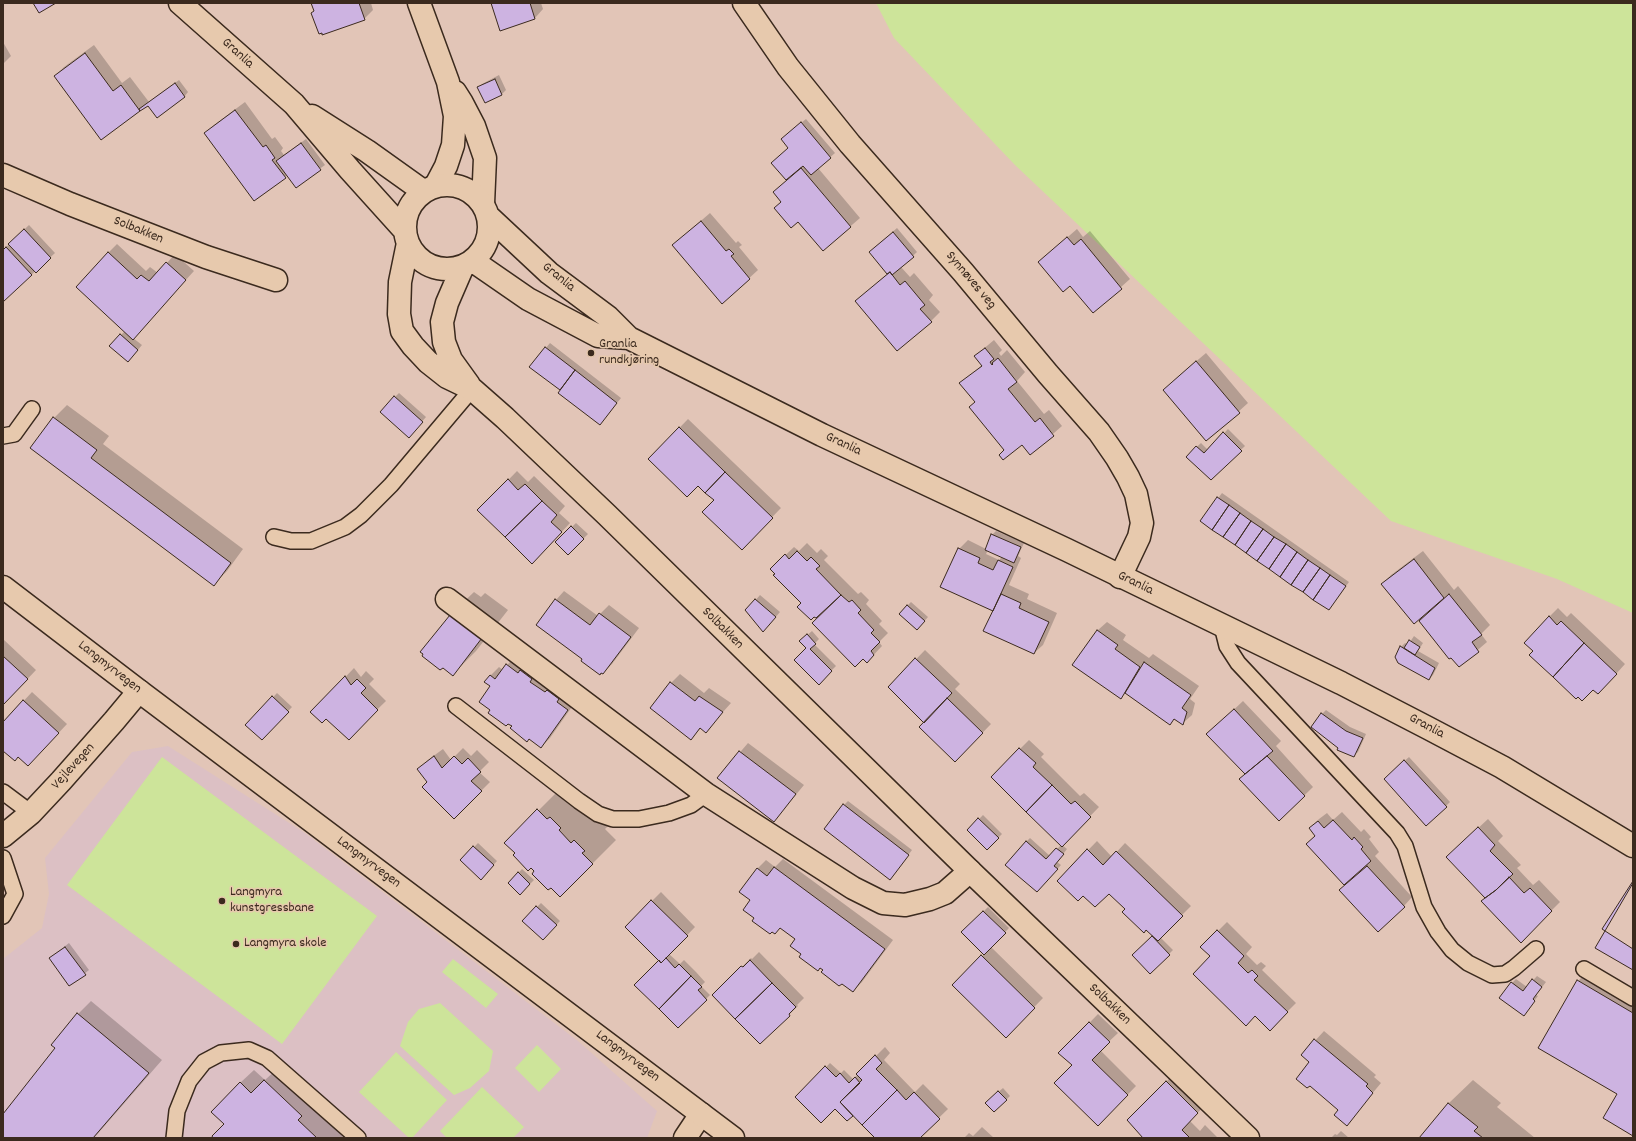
<!DOCTYPE html>
<meta charset="utf-8">
<style>
body{margin:0}
#map{position:relative;width:1636px;height:1141px;overflow:hidden;background:#e2c5b7;font-family:Dekko,sans-serif}
canvas{display:block}
.frame{position:absolute;inset:0;border:4px solid #3b2a1e;pointer-events:none}
</style>
<div id="map">
<canvas width="1636" height="1141"></canvas>
<div class="frame"></div>
</div>
<script>
const ctx = document.querySelector('canvas').getContext('2d');
ctx.lineJoin = 'round';
function fill(path, color) { ctx.fillStyle = color; ctx.fill(path, 'evenodd'); }
const toPath = rows => new Path2D(rows.map(r => 'M' + r).join(''));
function stroke(path, color, width, dash) { ctx.strokeStyle = color; ctx.lineWidth = width; ctx.lineCap = dash ? 'butt' : 'round'; ctx.setLineDash(dash || []); ctx.stroke(path); }
function label(font, color, halo, rows, align = 'center') {
  ctx.font = font + ' Dekko,sans-serif'; ctx.lineWidth = 3; ctx.setLineDash([]); ctx.textBaseline = 'middle'; ctx.strokeStyle = halo; ctx.fillStyle = color; for (const [text, x, y, turn = 0] of rows) {
    ctx.save(); ctx.translate(x, y); ctx.rotate((+turn || 0) * Math.PI / 180); ctx.textAlign = isNaN(turn) ? turn : align; if (halo) ctx.strokeText(text, 0, 0); ctx.fillText(text, 0, 0); ctx.restore();
  }
}
const built = toPath([
 [168,746,305,833,578,1041,657,1111,647,1138,3,1138,3,959,42,928,49,894,45,858,132,752]
]);
const green = toPath([
 [876,3,1633,3,1633,613,1557,579,1391,521,1015,165,894,38],
 [162,757,377,916,282,1044,67,885],
 [453,959,498,994,486,1008,442,972],
 [440,1003,493,1051,489,1071,470,1088,454,1095,400,1046,408,1022,419,1009],
 [537,1045,561,1069,539,1092,515,1068],
 [396,1052,447,1100,412,1138,409,1138,359,1092],
 [482,1087,524,1127,513,1138,447,1138,440,1131]
]);
const shadow = toPath([
 [313,3,371,3,373,10,364,19,315,10],
 [492,3,541,3,543,9,535,18],
 [3,42,11,56,3,64],
 [94,45,122,83,130,77,149,102,179,80,188,92,184,97,148,104,101,138,55,76,64,67],
 [499,75,506,90,502,94,485,102,478,88,482,84],
 [245,102,272,139,275,137,283,148,281,151,284,155,306,139,325,165,296,186,288,175,285,177,205,134,214,125],
 [806,119,835,153,818,168,860,218,823,250,774,192,787,180,772,163,789,148,786,135],
 [710,213,736,243,738,241,742,245,739,247,758,270,722,303,673,245],
 [29,225,55,253,3,301,3,250],
 [897,228,917,252,901,267,910,277,914,273,933,295,929,300,940,312,931,321,857,301,888,273,874,248],
 [1077,229,1083,237,1090,231,1130,279,1093,312,1070,285,1039,262],
 [117,244,146,271,150,267,158,273,175,254,194,271,133,338,142,345,132,357,121,335,125,331,108,253],
 [994,340,1002,350,999,353,1001,356,1007,350,1025,372,1017,381,1044,414,1049,410,1062,426,1030,454,1022,444,1005,450,975,402,961,384,982,365,975,356],
 [550,343,621,398,600,424,561,390,530,367],
 [1206,353,1248,403,1207,440,1173,381],
 [399,393,426,417,413,432,395,397],
 [67,405,109,436,103,444,243,549,227,571,214,584,32,448,54,418],
 [688,419,781,508,750,540,715,500,698,484,649,459],
 [1228,429,1245,446,1211,478,1187,456,1201,443,1208,450],
 [517,471,528,482,534,476,565,506,559,513,570,523,541,554,479,510],
 [1222,493,1349,582,1329,609,1201,521],
 [576,523,588,534,568,554,556,542],
 [996,531,1024,543,1018,556,1021,558,1009,585,1029,594,1027,599,1057,613,1043,645,1034,653,993,610,959,549,968,540,986,549,992,535],
 [988,550,1003,556,999,560,986,554],
 [807,543,817,553,821,549,828,556,824,560,858,594,861,592,869,600,866,604,882,621,879,624,888,633,879,642,882,646,867,662,817,618,771,569,794,547,799,551],
 [1423,551,1454,590,1458,586,1490,625,1481,634,1487,642,1459,666,1452,657,1450,658,1419,619,1382,584,1391,575],
 [564,591,598,616,609,605,639,628,612,664,603,673,584,659,556,600],
 [474,592,481,597,485,593,508,610,476,651,453,674,443,667,450,615],
 [760,595,780,612,768,626,747,610],
 [911,602,928,617,921,625,907,606],
 [1558,608,1567,617,1571,613,1625,664,1607,684,1593,689,1534,651,1549,617],
 [1107,622,1126,635,1123,640,1149,658,1153,654,1199,686,1190,699,1195,703,1192,715,1183,723,1175,718,1170,723,1126,693,1120,698,1073,665,1098,630],
 [812,631,819,639,814,644,836,666,819,683,805,637],
 [1414,636,1423,643,1418,651,1439,663,1433,675,1429,679,1401,647,1405,643,1408,645],
 [3,639,36,670,3,705],
 [925,650,960,684,955,689,991,724,964,752,925,723,889,687],
 [515,656,576,701,550,738,541,747,491,710,490,676,499,667,503,670],
 [354,668,361,677,366,671,374,679,369,684,386,701,348,738,326,718,312,712],
 [680,674,704,693,709,688,731,703,706,731,701,728,691,738,651,708,671,683],
 [32,692,67,724,37,756,18,756,3,749,3,723],
 [277,693,292,707,262,739,247,725],
 [1243,701,1281,741,1276,746,1313,787,1279,820,1246,774,1208,734],
 [1326,710,1350,727,1366,734,1358,752,1353,756,1339,748,1322,714],
 [1029,740,1044,754,1041,757,1080,796,1084,793,1099,807,1062,845,1067,849,1057,862,1061,865,1041,887,1026,842,1030,838,1050,856,1061,845,992,777],
 [748,743,804,785,774,821,718,778],
 [463,748,471,756,477,750,489,762,479,772,490,782,454,818,419,769,428,760,443,749,451,760],
 [1409,757,1450,802,1446,806,1389,775],
 [562,787,598,817,608,826,605,829,616,840,560,896,506,843],
 [848,801,912,850,894,874,844,805],
 [1342,812,1361,832,1364,829,1371,837,1369,839,1379,852,1375,856,1412,897,1404,906,1345,885,1308,844,1316,836,1310,828,1319,819,1327,813,1333,820],
 [983,815,1002,834,987,849,968,830],
 [1488,819,1503,836,1498,841,1521,865,1517,868,1533,885,1539,880,1560,902,1521,941,1482,901,1486,897,1447,857],
 [1097,841,1112,857,1125,843,1191,906,1160,937,1173,950,1150,973,1134,956,1154,936,1109,892,1083,894,1058,881],
 [478,843,497,861,485,874,462,860],
 [783,859,893,940,862,982,853,991,802,954,797,939,781,927,755,918,751,900,757,869,766,860,775,867],
 [522,869,534,880,520,894,509,883],
 [661,892,695,927,669,954,680,964,684,960,696,972,705,982,701,986,710,995,678,1027,660,960,626,927],
 [541,903,560,921,543,939,523,921],
 [988,907,1009,928,991,947,1043,998,1006,1036,954,985,984,954,963,932],
 [1227,922,1252,947,1246,954,1257,965,1261,962,1266,966,1262,970,1296,1003,1270,1029,1212,956,1202,947],
 [69,943,89,970,70,985,50,958],
 [759,952,804,998,797,1005,798,1006,760,1043,713,995,751,958,752,959],
 [1591,968,1633,992,1633,1135,1578,981],
 [1537,976,1546,982,1536,995,1538,996,1524,1015,1512,983,1516,979,1527,987],
 [91,1001,162,1060,94,1138,3,1138,3,1115,56,1048,78,1014],
 [1098,1014,1118,1033,1100,1050,1136,1086,1107,1116,1073,1065,1060,1053],
 [1324,1031,1376,1075,1374,1077,1381,1083,1346,1125,1340,1110,1311,1062,1302,1055],
 [885,1047,890,1053,884,1060,915,1092,923,1084,948,1109,918,1138,876,1138,853,1114,847,1120,835,1108,797,1097,830,1063,841,1073,844,1070,853,1079],
 [278,1068,315,1102,311,1107,344,1138,213,1138,225,1124,240,1083,254,1070,265,1080],
 [1175,1073,1206,1104,1190,1121,1200,1131,1205,1125,1218,1138,1146,1138,1128,1120],
 [1473,1080,1501,1103,1497,1107,1535,1138,1420,1138,1449,1103],
 [1003,1088,1010,1096,1006,1100,990,1099],
 [982,1127,994,1138,964,1138,969,1133,973,1136],
 [1341,1131,1349,1138,1331,1138,1335,1134,1337,1135]
]);
const building = toPath([
 [33,3,56,3,39,13,33,3],
 [311,3,359,3,365,20,322,35,322,33,319,34,311,13,314,11,311,3],
 [491,3,530,3,535,19,500,31,491,3],
 [85,53,113,91,121,85,140,111,101,140,54,76,85,53],
 [495,79,502,95,485,103,477,87,495,79],
 [175,83,185,97,157,118,148,106,140,111,139,109,175,83],
 [235,110,263,147,266,145,275,158,272,160,286,178,254,201,204,133,235,110],
 [801,122,831,158,811,175,803,166,786,180,771,163,788,148,781,139,801,122],
 [301,143,321,170,296,188,276,161,301,143],
 [801,168,851,227,823,251,798,222,791,228,774,208,781,202,773,192,801,168],
 [701,221,726,251,729,249,734,254,731,256,750,279,722,304,672,245,701,221],
 [24,229,51,258,36,273,8,244,24,229],
 [893,232,914,257,892,275,890,272,887,274,869,252,893,232],
 [1067,237,1074,245,1081,239,1122,289,1093,313,1070,286,1063,292,1038,262,1067,237],
 [6,247,32,275,3,302,3,250,6,247],
 [108,252,137,279,141,275,149,281,166,262,186,280,133,340,76,287,108,252],
 [890,272,900,285,905,281,925,305,920,309,932,322,897,351,855,301,890,272],
 [120,334,138,350,128,362,109,346,120,334],
 [545,347,575,370,560,390,529,367,545,347],
 [985,348,994,359,990,362,992,365,993,364,992,363,998,358,1017,382,1008,389,1035,422,1040,418,1054,436,1030,455,1022,445,1003,460,999,455,1004,450,969,407,975,402,959,383,982,366,974,356,985,348],
 [1196,361,1240,413,1206,441,1163,390,1196,361],
 [575,370,617,403,600,425,558,393,575,370],
 [394,396,423,422,409,438,380,412,394,396],
 [53,417,97,450,91,458,231,563,214,586,30,448,53,417],
 [679,427,725,472,705,493,698,486,687,497,648,459,679,427],
 [1223,432,1242,451,1211,480,1186,457,1196,446,1204,453,1223,432],
 [725,472,773,518,742,550,702,512,714,500,705,493,725,472],
 [508,479,518,490,525,484,542,501,505,537,477,510,508,479],
 [1217,497,1229,505,1212,530,1200,521,1217,497],
 [542,501,557,515,551,522,562,532,532,564,505,537,542,501],
 [1229,505,1240,513,1223,537,1212,530,1229,505],
 [1240,513,1251,521,1235,545,1223,537,1240,513],
 [1251,521,1263,529,1246,553,1235,545,1251,521],
 [571,526,584,539,568,555,555,542,571,526],
 [1263,529,1274,537,1257,561,1246,553,1263,529],
 [991,534,1021,547,1014,563,985,550,991,534],
 [1274,537,1286,544,1269,569,1257,561,1274,537],
 [1286,544,1297,552,1280,577,1269,569,1286,544],
 [958,548,980,558,978,563,993,570,998,560,1013,567,993,611,940,587,958,548],
 [797,551,807,561,811,557,820,566,816,569,841,595,816,618,814,617,811,620,797,607,801,603,773,575,775,574,770,569,785,554,789,559,797,551],
 [1297,552,1308,560,1291,585,1280,577,1297,552],
 [1414,559,1444,598,1414,624,1381,584,1414,559],
 [1308,560,1320,568,1303,592,1291,585,1308,560],
 [1320,568,1330,575,1313,600,1303,592,1320,568],
 [1330,575,1346,586,1329,610,1313,600,1330,575],
 [1001,594,1021,603,1019,608,1049,622,1034,654,983,631,1001,594],
 [1449,594,1482,635,1472,642,1479,652,1459,667,1451,658,1449,659,1419,621,1449,594],
 [841,595,849,602,852,600,861,610,858,613,874,630,871,633,880,642,871,651,874,655,867,663,863,659,855,667,812,623,841,595],
 [555,599,590,625,599,613,631,637,603,674,601,673,600,675,581,661,582,659,536,625,555,599],
 [755,599,776,617,763,632,745,610,755,599],
 [907,605,925,621,917,630,899,614,907,605],
 [450,615,457,621,461,616,485,634,453,676,443,668,440,670,422,656,423,654,420,652,450,615],
 [1549,616,1557,625,1561,621,1584,643,1553,677,1529,655,1533,651,1524,643,1549,616],
 [1097,630,1118,645,1115,649,1140,667,1121,699,1072,665,1097,630],
 [807,634,816,644,810,649,832,671,819,685,794,660,806,648,799,641,807,634],
 [1409,640,1420,647,1415,655,1404,648,1409,640],
 [1584,643,1617,674,1598,694,1593,690,1582,701,1578,697,1576,699,1553,677,1584,643],
 [1400,646,1435,668,1429,680,1398,663,1395,657,1400,646],
 [3,656,28,679,3,705,3,656],
 [915,658,952,693,924,723,888,687,915,658],
 [1144,662,1191,695,1182,708,1187,712,1183,725,1174,719,1170,725,1125,693,1144,662],
 [506,664,518,673,520,670,532,679,530,682,545,692,547,690,559,699,557,702,568,710,541,748,529,739,527,742,510,728,512,726,508,724,506,726,488,713,490,710,479,702,490,686,484,682,490,675,495,679,506,664],
 [345,676,351,685,357,679,366,688,361,693,378,710,349,740,326,719,322,723,310,712,345,676],
 [670,682,695,701,699,696,723,712,706,733,700,728,691,740,650,708,670,682],
 [272,696,289,712,262,740,245,725,272,696],
 [947,698,983,733,955,762,919,727,947,698],
 [23,700,59,733,28,766,18,757,15,761,3,751,3,722,23,700],
 [1234,709,1273,751,1245,774,1206,734,1234,709],
 [1321,713,1346,731,1363,738,1354,757,1337,750,1338,748,1311,727,1321,713],
 [1019,748,1036,763,1033,767,1052,785,1026,812,991,777,1019,748],
 [739,751,796,794,774,822,717,778,739,751],
 [434,756,442,768,454,756,462,764,468,758,481,772,471,781,482,791,454,819,422,787,427,782,417,769,434,756],
 [1267,756,1305,796,1279,821,1239,779,1267,756],
 [1404,760,1447,807,1426,826,1384,779,1404,760],
 [1052,785,1071,804,1075,801,1091,817,1062,847,1026,812,1052,785],
 [843,804,909,855,890,880,824,829,843,804],
 [537,809,547,819,550,817,561,828,559,830,571,843,574,840,585,851,582,853,593,864,560,897,551,888,548,890,532,874,534,871,531,868,528,871,513,855,515,853,504,843,537,809],
 [978,818,999,838,987,850,967,830,978,818],
 [1333,820,1352,840,1354,837,1363,847,1361,849,1371,861,1344,885,1306,844,1315,836,1309,828,1318,821,1324,828,1333,820],
 [1478,827,1495,845,1490,851,1513,874,1496,890,1485,898,1446,857,1478,827],
 [1026,841,1046,859,1056,848,1064,854,1054,866,1058,869,1037,892,1005,865,1026,841],
 [473,846,494,865,481,880,460,860,473,846],
 [1087,849,1103,865,1116,851,1183,916,1158,941,1146,930,1144,933,1122,912,1125,909,1109,894,1095,907,1083,896,1078,901,1057,881,1087,849],
 [1367,866,1405,907,1378,932,1339,890,1367,866],
 [774,867,885,949,853,992,842,984,839,986,821,972,823,970,820,968,818,971,799,957,801,954,790,946,795,939,780,928,775,934,772,932,770,934,752,921,754,918,743,910,750,900,739,892,757,868,767,876,774,867],
 [518,872,530,884,520,895,508,883,518,872],
 [1509,877,1524,893,1530,888,1552,911,1521,943,1481,901,1496,890,1509,877],
 [1633,881,1633,949,1602,929,1633,881],
 [1633,883,1633,970,1595,948,1633,883],
 [651,900,688,936,661,963,625,927,651,900],
 [536,906,557,925,543,940,522,921,536,906],
 [983,911,1006,933,984,955,961,932,983,911],
 [1217,930,1244,956,1238,963,1248,973,1252,970,1258,976,1254,980,1288,1012,1270,1031,1255,1016,1246,1026,1193,974,1210,956,1200,947,1217,930],
 [1152,936,1170,955,1150,974,1132,955,1152,936],
 [65,947,86,975,69,986,49,958,65,947],
 [981,955,1035,1008,1006,1038,952,985,981,955],
 [666,958,675,968,679,964,691,976,659,1009,634,985,659,960,661,963,666,958],
 [750,960,772,983,735,1019,712,995,741,966,743,967,750,960],
 [691,976,702,987,698,990,707,1000,678,1028,659,1009,691,976],
 [1532,979,1542,987,1533,999,1535,1001,1524,1016,1499,998,1511,982,1523,991,1532,979],
 [1577,980,1633,1013,1633,1136,1603,1118,1617,1094,1538,1048,1577,980],
 [772,983,796,1007,789,1014,790,1016,760,1044,735,1019,772,983],
 [77,1013,149,1073,93,1138,3,1138,3,1114,55,1048,51,1045,77,1013],
 [1089,1022,1110,1042,1092,1060,1128,1095,1098,1126,1054,1083,1072,1065,1058,1053,1089,1022],
 [1314,1039,1368,1084,1366,1086,1373,1093,1347,1126,1334,1115,1338,1110,1310,1086,1307,1088,1296,1079,1309,1062,1301,1055,1314,1039],
 [875,1055,882,1063,876,1069,897,1090,862,1125,840,1102,862,1080,856,1074,875,1055],
 [825,1066,836,1077,840,1073,849,1083,855,1077,860,1083,840,1102,853,1116,847,1121,835,1109,821,1123,795,1097,825,1066],
 [264,1080,302,1116,298,1120,317,1138,213,1138,212,1136,224,1124,211,1112,240,1082,251,1093,264,1080],
 [1166,1081,1198,1113,1182,1130,1190,1138,1143,1138,1127,1120,1166,1081],
 [897,1090,906,1100,914,1092,940,1119,920,1138,875,1138,862,1125,897,1090],
 [998,1091,1007,1100,994,1112,985,1103,998,1091],
 [1448,1103,1478,1127,1474,1131,1483,1138,1419,1138,1448,1103]
]);
const service = toPath([
 [3,436,14,434,32,409],
 [274,537,291,541,311,541,345,527,361,515,391,485,472,389],
 [1222,626,1227,646,1238,663,1397,833,1405,846,1424,907,1438,932,1452,950,1468,963,1492,975,1505,974,1514,968,1536,949],
 [456,706,579,801,598,814,613,819,639,819,669,813,691,805,706,794],
 [3,792,31,813],
 [3,858,15,894,3,916],
 [1584,969,1633,998],
 [174,1138,177,1111,189,1081,204,1062,221,1053,249,1050,267,1058,358,1138]
]);
const minor = toPath([
 [419,3,448,82,455,116,453,145,446,166,436,185],
 [744,3,788,67,850,144,963,272,1048,374,1099,432,1117,458,1128,477,1136,494,1142,523,1139,537,1120,577],
 [455,92,462,103,474,126,485,158,483,204],
 [3,175,70,204,206,257,276,280],
 [447,599,706,794,853,888,883,903,905,905,930,899,945,893,970,871],
 [3,836,31,813,61,781,114,721,139,691],
 [685,1138,701,1114]
]);
const tertiary = toPath([
 [180,3,294,104,350,170,405,231],
 [312,116,367,151,423,191],
 '405 227a42 42 0 1 1 84 0a42 42 0 1 1-84 0Z',
 [488,216,549,273,608,317,629,338,822,435,1067,550,1341,683,1428,728,1502,767,1633,846],
 [408,243,400,282,399,314,402,331,413,346,428,362,447,377,472,389,505,418,607,515,970,871,1248,1138],
 [473,261,528,299,598,336,629,338],
 [463,266,447,303,442,322,444,342,451,360,469,385]
]);
const secondary = toPath([
 [3,587,139,691,733,1138]
]);
const markers = [
 [591,353,4,"#3b2a1e"],
 [222,901,4,"#3b2a1e"],
 [236,944,4,"#3b2a1e"]
];
const streetNames = [
 ["Granlia",237,54,42],
 ["Solbakken",138,231,22],
 ["Granlia",558,278,39],
 ["Synnøves veg",970,281,50],
 ["Granlia",843,445,25],
 ["Granlia",1135,584,26],
 ["Solbakken",722,629,45],
 ["Langmyrvegen",109,668,38],
 ["Granlia",1426,727,28],
 ["Vejlevegen",74,767,-48],
 ["Langmyrvegen",368,863,37],
 ["Solbakken",1109,1005,44],
 ["Langmyrvegen",627,1057,37]
];
const poiNames = [
 ["Granlia",599,345],
 ["rundkjøring",599,361],
 ["Langmyra",230,893],
 ["kunstgressbane",230,909],
 ["Langmyra skole",244,944]
];
fill(built, '#dcc0c4');
fill(green, '#cde49a');
fill(shadow, '#0003');
fill(building, '#cdb3e1');
stroke(building, '#3b2a1e', 1);
stroke(service, '#3b2a1e', 18);
stroke(minor, '#3b2a1e', 25);
stroke(tertiary, '#3b2a1e', 25);
stroke(secondary, '#3b2a1e', 25);
stroke(service, '#e7c9ad', 15);
stroke(minor, '#e7c9ad', 22);
stroke(tertiary, '#e7c9ad', 22);
stroke(secondary, '#e7c9ad', 22);
for (const [x, y, r, color] of markers) { const dot = new Path2D(); dot.arc(x, y, r, 0, 2 * Math.PI); ctx.fillStyle = color; ctx.fill(dot); stroke(dot, '#e7c9ad', 1.5); }
label('14px', '#3b2a1e', '#e7c9ad', streetNames);
label('14px', '#3b2a1e', '#e7c9ad', poiNames, 'left');
</script>
